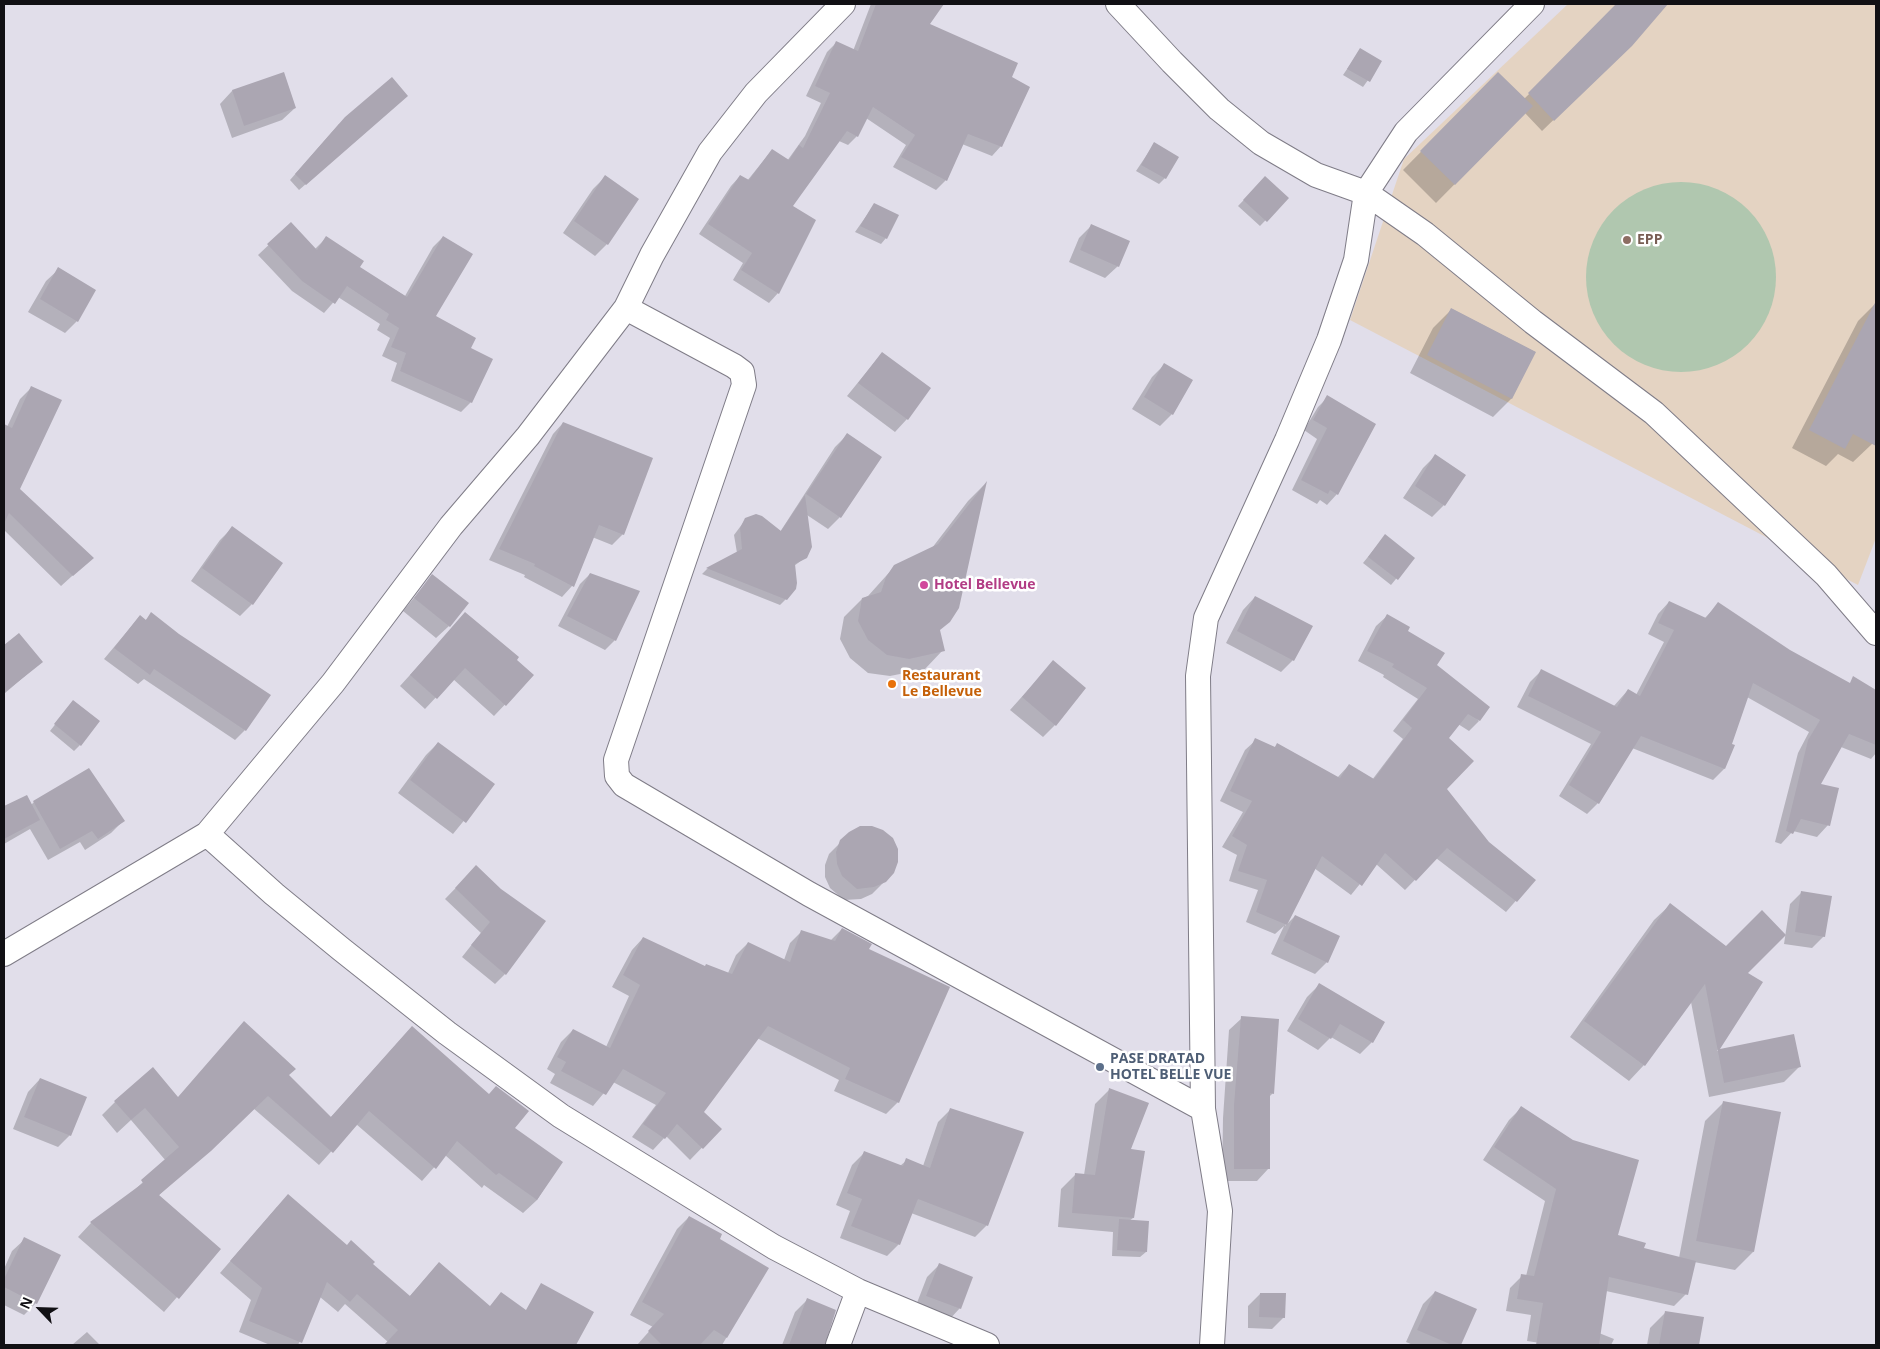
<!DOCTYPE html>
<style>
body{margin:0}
#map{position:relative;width:1880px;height:1349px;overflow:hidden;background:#e1deea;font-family:"Open Sans",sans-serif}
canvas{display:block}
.frame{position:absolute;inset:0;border:5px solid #111014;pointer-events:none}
.north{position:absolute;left:15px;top:1284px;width:50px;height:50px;-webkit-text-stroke:4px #fff;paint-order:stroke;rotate:294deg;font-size:14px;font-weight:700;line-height:20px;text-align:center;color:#111014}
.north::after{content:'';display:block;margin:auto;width:18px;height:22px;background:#111014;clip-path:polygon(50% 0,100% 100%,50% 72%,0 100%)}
</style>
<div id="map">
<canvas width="1880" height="1349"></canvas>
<div class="frame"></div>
<div class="north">N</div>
</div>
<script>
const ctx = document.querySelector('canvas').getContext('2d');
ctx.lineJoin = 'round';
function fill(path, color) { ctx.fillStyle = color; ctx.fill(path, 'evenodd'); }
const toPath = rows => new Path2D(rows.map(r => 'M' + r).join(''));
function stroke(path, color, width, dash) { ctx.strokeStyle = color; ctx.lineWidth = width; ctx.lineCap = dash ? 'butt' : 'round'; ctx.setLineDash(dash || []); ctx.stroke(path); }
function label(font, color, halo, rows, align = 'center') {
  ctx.font = font + ' "Open Sans",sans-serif'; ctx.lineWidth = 5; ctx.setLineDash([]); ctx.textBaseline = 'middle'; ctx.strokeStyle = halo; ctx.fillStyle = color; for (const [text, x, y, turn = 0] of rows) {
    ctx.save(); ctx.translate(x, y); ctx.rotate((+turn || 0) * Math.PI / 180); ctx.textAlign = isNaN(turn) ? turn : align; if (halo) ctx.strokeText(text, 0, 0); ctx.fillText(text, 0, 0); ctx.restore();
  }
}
const education = toPath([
 [1568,4,1876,4,1876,538,1858,585,1350,320,1404,159]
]);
const green = toPath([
 '1586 277a95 95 0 1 1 190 0a95 95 0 1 1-190 0Z'
]);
const shadow = toPath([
 [871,4,942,4,928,24,1010,78,1001,146,992,156,962,144,946,180,936,190,893,167,906,145,866,118,857,136,848,145,839,141,791,207,778,293,769,303,733,280,743,263,699,234,731,186,740,176,747,181,772,150,787,161,805,136,821,103,806,96,827,52,836,43,853,51],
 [1617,4,1667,4,1631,45,1542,131,1525,113,1436,203,1403,170,1480,92,1524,99,1592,32],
 [1360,50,1381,62,1363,87,1343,75],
 [283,74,295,108,282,120,232,138,220,104,232,91],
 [401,101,299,190,290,180,339,124],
 [1154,144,1165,178,1159,184,1136,171],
 [605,177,607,244,595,256,563,233,593,189],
 [1265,178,1287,198,1260,226,1238,206],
 [874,205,886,238,881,244,855,232],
 [291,224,315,249,327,237,358,267,405,296,433,247,443,237,435,316,469,349,471,402,461,412,391,381,397,363,382,356,390,338,377,330,380,324,338,297,324,313,292,291,258,255],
 [1091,226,1118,266,1105,278,1069,262,1079,238],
 [59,269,77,321,65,333,28,312,46,281],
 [1876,303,1876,435,1872,444,1853,462,1838,454,1826,466,1792,448,1858,321],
 [1452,309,1535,352,1511,399,1493,417,1410,373,1433,328],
 [882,353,930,388,907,419,895,432,847,396],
 [1165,364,1172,414,1160,426,1132,409,1152,377],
 [31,388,19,489,92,558,61,586,4,530,4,426,7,427,20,399],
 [1328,397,1337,494,1327,505,1320,500,1317,504,1292,490,1317,439,1304,430,1318,407],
 [563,423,623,534,612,545,592,537,572,586,562,597,524,577,525,575,489,560,553,434],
 [847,435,840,517,828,529,807,515,806,557,794,566,786,599,780,605,702,574,707,569,737,553,734,535,746,519,780,532,835,447],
 [1435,456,1444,505,1432,517,1403,498,1423,468],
 [984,485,939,631,943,650,925,669,890,676,868,673,850,658,840,639,844,617,862,599,868,596,895,566,932,548,968,501],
 [232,528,252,604,240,616,191,581,220,540],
 [1380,542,1413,558,1391,585,1363,563],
 [590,574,615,640,605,650,558,626,580,584],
 [433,575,449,626,436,638,403,611],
 [1255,597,1293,660,1281,672,1226,643,1243,610],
 [1669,602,1704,619,1718,604,1790,651,1876,698,1876,753,1871,759,1841,747,1820,784,1828,825,1817,837,1793,831,1781,844,1775,842,1798,753,1809,732,1747,697,1730,744,1733,746,1724,769,1713,780,1632,748,1598,803,1587,814,1559,796,1591,744,1517,707,1530,682,1541,671,1613,707,1628,690,1636,695,1664,642,1648,634,1658,614],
 [151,614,245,730,235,740,144,679,138,684,104,659,140,616,145,621],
 [465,614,532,676,494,716,453,679,425,709,400,686],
 [1387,616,1406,631,1479,721,1469,731,1458,724,1447,738,1446,789,1488,843,1534,880,1506,912,1436,858,1405,890,1376,864,1351,895,1314,868,1285,926,1295,916,1327,962,1315,974,1271,954,1284,926,1275,934,1246,922,1258,890,1229,881,1237,855,1222,847,1243,812,1220,801,1245,750,1256,740,1274,748,1277,745,1337,778,1349,765,1372,780,1403,739,1393,731,1418,699,1383,677,1384,675,1358,661,1376,626],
 [19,634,41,662,4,694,4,646],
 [1053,662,1055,725,1043,737,1010,710],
 [68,708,80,745,74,751,50,731],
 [438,743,493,785,453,834,398,793,426,755],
 [27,796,31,805,34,802,123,821,111,833,85,850,80,842,48,860,30,829,4,844,4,808],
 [850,833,885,881,872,894,861,899,844,900,830,888,825,877,825,865,829,854],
 [476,867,505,974,495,984,462,957,481,933,445,899],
 [1802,892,1824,936,1812,948,1784,944,1790,904],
 [1670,905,1746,973,1761,982,1717,1051,1793,1035,1799,1067,1784,1082,1709,1097,1691,1002,1644,1065,1629,1081,1570,1037,1654,920],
 [842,929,867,950,898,1102,886,1114,834,1091,839,1080,757,1038,703,1112,720,1129,690,1160,666,1136,653,1150,632,1137,656,1105,613,1082,593,1106,550,1083,555,1074,547,1069,561,1042,573,1030,606,1047,629,996,612,987,632,950,643,938,704,967,728,973,736,955,748,943,784,960,790,943,801,932,830,941],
 [1319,985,1372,1042,1360,1054,1331,1037,1318,1050,1287,1031,1307,997],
 [1242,1018,1273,1093,1269,1097,1269,1168,1257,1181,1222,1181,1223,1118,1229,1030],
 [244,1022,287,1075,330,1118,412,1027,513,1129,561,1162,537,1200,523,1213,484,1185,482,1188,445,1155,422,1181,356,1124,319,1165,253,1108,158,1196,219,1249,164,1312,78,1237,91,1223,129,1195,166,1161,131,1120,117,1133,102,1115,115,1102,178,1098],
 [40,1079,70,1135,58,1147,13,1129,28,1092],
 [1110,1089,1129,1150,1133,1218,1129,1221,1146,1252,1140,1257,1112,1256,1113,1232,1058,1227,1061,1189,1076,1174,1084,1175,1095,1104],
 [1723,1103,1753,1252,1735,1270,1694,1262,1686,1294,1674,1306,1606,1291,1599,1333,1614,1339,1611,1345,1554,1345,1527,1341,1531,1315,1506,1311,1510,1288,1522,1276,1526,1276,1545,1201,1483,1160,1509,1120,1521,1108,1616,1236,1643,1249,1679,1258,1705,1121],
 [950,1110,987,1225,975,1237,911,1213,899,1244,887,1256,840,1238,850,1211,836,1205,852,1165,864,1153,900,1166,907,1160,923,1166,938,1122],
 [277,1207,347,1246,409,1297,439,1263,485,1303,449,1345,385,1345,388,1342,345,1304,338,1312,320,1297,298,1345,270,1345,239,1332,251,1300,220,1273],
 [689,1217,718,1239,767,1269,722,1345,637,1345,653,1327,630,1315,677,1229],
 [25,1239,36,1303,24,1315,4,1305,4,1269,12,1251],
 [939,1265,960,1308,948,1321,915,1308,927,1277],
 [1435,1292,1475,1310,1459,1345,1413,1345,1406,1342,1423,1304],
 [1260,1294,1284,1317,1272,1329,1248,1328,1248,1306],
 [807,1300,824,1340,824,1345,782,1345,795,1312],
 [537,1302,593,1313,575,1345,506,1345],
 [1666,1312,1703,1318,1698,1345,1647,1345,1650,1328],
 [87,1332,100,1345,72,1345]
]);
const building = toPath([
 [876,4,944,4,930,24,1018,63,1012,77,1030,87,1002,147,968,134,947,181,901,157,915,135,873,107,858,137,847,131,793,206,816,220,779,294,741,270,752,253,708,224,740,175,749,180,772,149,789,160,799,145,803,148,830,93,815,86,836,41,858,51],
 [1616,4,1668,4,1632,46,1554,121,1528,93],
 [1360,48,1382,61,1370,82,1347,69],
 [284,72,296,108,244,126,232,90],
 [1498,72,1533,106,1455,185,1420,151],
 [392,77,408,96,306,185,295,174,345,117],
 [1154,142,1179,157,1166,179,1141,165],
 [605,175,639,199,608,245,574,221],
 [1265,176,1289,198,1267,222,1243,200],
 [874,203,899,215,887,239,860,226],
 [291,222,317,250,326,236,364,261,360,267,407,297,443,236,473,254,436,316,476,338,471,348,493,359,472,403,400,371,406,353,391,347,399,328,386,320,389,314,347,286,335,304,302,281,267,244],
 [1091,224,1130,241,1119,267,1080,250],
 [58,267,96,290,78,322,40,299],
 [1876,301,1876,446,1853,434,1845,449,1809,430],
 [1451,308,1536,352,1512,399,1427,355],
 [882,352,931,388,908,420,858,383],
 [1164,363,1193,380,1173,415,1144,397],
 [31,386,62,400,20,489,94,558,73,576,9,513,4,524,4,424,12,428],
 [1327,395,1376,424,1338,495,1330,490,1328,494,1301,480,1327,428,1313,420],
 [563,422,653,458,624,535,599,525,574,587,534,566,535,564,499,549],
 [847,433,882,457,841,518,806,494],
 [1435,454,1466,475,1445,506,1415,486],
 [987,481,959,608,950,622,940,630,945,651,909,659,887,655,868,640,858,621,862,598,881,592,886,577,894,565,938,544],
 [805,495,812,547,807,558,795,564,797,583,796,589,787,600,706,568,742,549,740,528,745,518,756,514,762,516,781,531],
 [232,526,283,563,253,605,202,568],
 [1385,534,1415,558,1398,580,1368,557],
 [590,573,640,591,616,641,567,616],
 [432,574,469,603,450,627,414,598],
 [1255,596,1313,626,1294,661,1237,631],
 [1669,601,1706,618,1718,602,1790,650,1850,683,1853,676,1876,690,1876,745,1849,734,1821,784,1839,788,1830,826,1801,819,1793,834,1786,831,1808,740,1820,720,1753,683,1732,744,1735,745,1725,769,1641,736,1599,804,1569,785,1601,732,1528,696,1541,669,1617,707,1628,689,1640,696,1674,630,1658,623],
 [151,612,179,634,271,695,246,731,154,669,150,675,114,648,140,615,146,620],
 [465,612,519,657,517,660,534,675,506,706,465,668,437,699,410,675],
 [1387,614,1410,627,1408,631,1445,653,1437,665,1490,707,1480,721,1468,714,1449,738,1474,761,1447,789,1489,842,1536,880,1517,902,1447,848,1416,881,1385,853,1362,886,1322,856,1287,925,1256,912,1267,880,1238,871,1247,845,1232,836,1252,801,1230,791,1255,738,1275,747,1277,743,1340,778,1349,764,1374,779,1412,728,1403,720,1427,688,1392,667,1394,664,1367,651],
 [19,633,43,662,4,693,4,645],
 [1053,660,1086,688,1056,726,1022,697],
 [73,700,100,721,81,746,54,724],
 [438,742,495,784,466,823,410,780],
 [89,768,125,821,98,839,92,831,60,849,33,801],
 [27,795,40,820,4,839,4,806],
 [860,826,872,826,883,830,893,838,898,849,898,862,894,873,886,882,874,887,857,889,842,876,837,864,836,852,840,840,849,832],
 [476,865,501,889,546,921,506,975,471,945,490,922,455,888],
 [1801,891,1832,896,1825,937,1795,932],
 [1670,903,1726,946,1762,910,1786,935,1748,973,1763,982,1720,1049,1794,1034,1801,1067,1724,1083,1705,984,1645,1066,1584,1021],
 [1295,915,1340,936,1328,963,1283,941],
 [842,928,872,944,869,949,950,987,899,1103,845,1079,850,1068,768,1026,704,1112,722,1129,703,1149,677,1124,665,1139,643,1124,666,1093,623,1069,606,1095,561,1071,566,1062,557,1057,573,1029,610,1048,640,985,623,975,643,937,705,966,706,964,732,974,748,942,790,962,801,930,835,941],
 [1319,983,1385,1022,1373,1043,1340,1024,1331,1039,1298,1019],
 [1241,1016,1279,1019,1274,1094,1270,1093,1270,1169,1234,1169,1234,1105],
 [244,1021,296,1069,289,1075,331,1117,412,1026,489,1094,496,1086,529,1111,515,1128,563,1162,537,1200,499,1173,496,1175,457,1141,436,1169,369,1111,333,1153,268,1096,211,1151,159,1195,221,1249,179,1299,90,1222,143,1183,141,1180,179,1147,145,1108,131,1120,114,1101,153,1067,178,1097],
 [40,1078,87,1097,71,1136,24,1117],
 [1109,1088,1149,1103,1131,1149,1145,1151,1134,1218,1072,1213,1075,1173,1095,1175],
 [1723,1101,1781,1112,1754,1252,1696,1241],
 [1521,1106,1573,1140,1639,1160,1618,1235,1646,1243,1644,1248,1696,1261,1688,1295,1609,1277,1599,1345,1536,1345,1543,1303,1517,1299,1521,1274,1534,1276,1556,1189,1494,1147],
 [950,1108,1024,1132,988,1226,918,1199,900,1245,851,1226,862,1199,847,1193,864,1151,903,1166,906,1158,930,1168],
 [288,1194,347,1245,351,1240,375,1262,373,1264,410,1296,439,1262,490,1306,501,1292,526,1310,541,1283,594,1312,576,1345,384,1345,398,1330,357,1294,350,1302,327,1282,302,1343,249,1321,262,1288,230,1261],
 [689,1216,722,1234,720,1239,769,1268,727,1338,714,1330,700,1345,662,1345,648,1331,664,1314,642,1302],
 [1119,1219,1149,1221,1147,1252,1117,1250],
 [24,1237,61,1255,37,1304,4,1287,4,1279],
 [939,1263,973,1277,961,1309,926,1296],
 [1435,1291,1477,1309,1461,1345,1452,1345,1417,1330],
 [1260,1293,1286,1293,1285,1318,1259,1317],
 [807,1298,836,1310,825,1345,789,1345],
 [1665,1311,1704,1317,1699,1345,1659,1345]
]);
const minor = toPath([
 [1118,4,1172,62,1219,109,1261,143,1316,175,1366,193,1425,234,1533,322,1654,413,1826,575,1876,633],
 [626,308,734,366,742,372,744,385,616,760,617,776,624,785,809,894,1203,1109],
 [207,834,274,894,341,949,447,1033,561,1116,774,1247,858,1291,987,1345],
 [4,954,207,834,333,683,451,526,528,436,626,308,652,255,710,152,756,93,843,4],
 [838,1345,858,1291],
 [1212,1345,1220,1211,1203,1109,1198,676,1206,618,1287,440,1329,340,1356,260,1366,193,1406,132,1532,4]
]);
const markers = [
 [1627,240,5,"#8d6e63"],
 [924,585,5,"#d1479c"],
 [892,684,5,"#e8710a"],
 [1100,1067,5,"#5c6f8a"]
];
const educationNames = [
 ["EPP",1637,240]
];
const hotelNames = [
 ["Hotel Bellevue",934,585]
];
const foodNames = [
 ["Restaurant",902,676],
 ["Le Bellevue",902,692]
];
const serviceNames = [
 ["PASE DRATAD",1110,1059],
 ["HOTEL BELLE VUE",1110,1075]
];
fill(education, '#e4d3c2');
fill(green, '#b0c7af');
fill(shadow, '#0003');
fill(building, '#aba6b2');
stroke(minor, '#7f7c87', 26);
stroke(minor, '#fff', 24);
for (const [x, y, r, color] of markers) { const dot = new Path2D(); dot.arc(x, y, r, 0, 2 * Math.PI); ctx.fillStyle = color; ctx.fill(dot); stroke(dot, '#fff', 2); }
label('bold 14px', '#785e54', '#fff', educationNames, 'left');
label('bold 14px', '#b23c85', '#fff', hotelNames, 'left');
label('bold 14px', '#c56008', '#fff', foodNames, 'left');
label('bold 14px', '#4e5e75', '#fff', serviceNames, 'left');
</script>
